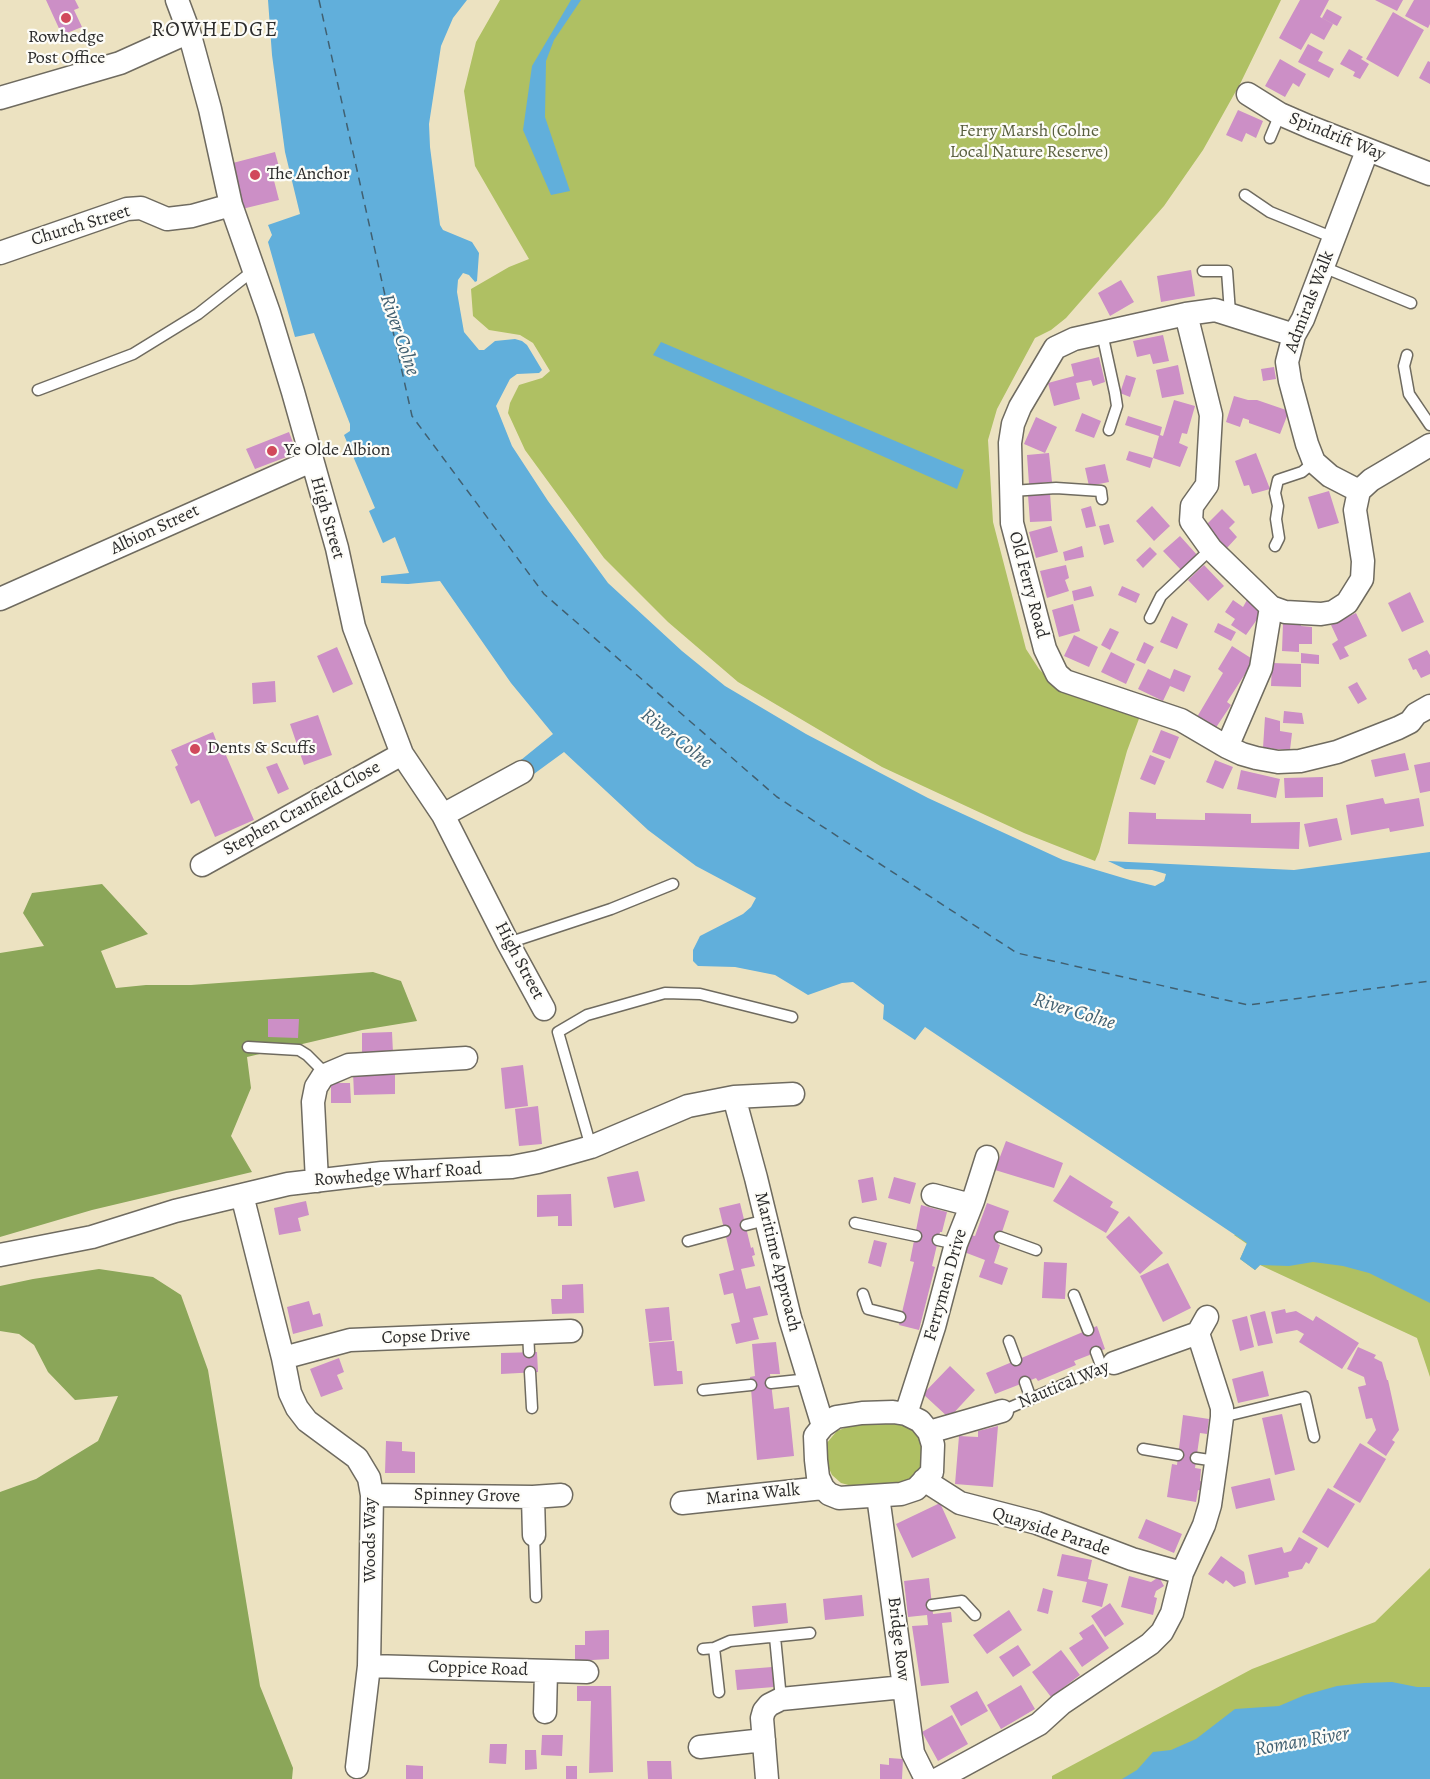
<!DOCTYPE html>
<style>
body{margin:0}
canvas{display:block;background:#ece2c1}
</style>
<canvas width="1430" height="1779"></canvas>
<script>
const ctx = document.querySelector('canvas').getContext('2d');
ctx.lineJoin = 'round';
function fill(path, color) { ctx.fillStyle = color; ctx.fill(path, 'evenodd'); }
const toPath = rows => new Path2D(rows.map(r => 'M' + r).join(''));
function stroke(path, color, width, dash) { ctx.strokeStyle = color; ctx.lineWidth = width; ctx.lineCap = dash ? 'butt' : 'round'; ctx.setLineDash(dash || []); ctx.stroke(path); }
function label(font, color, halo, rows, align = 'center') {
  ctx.font = font + ' Alegreya,serif'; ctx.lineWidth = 4.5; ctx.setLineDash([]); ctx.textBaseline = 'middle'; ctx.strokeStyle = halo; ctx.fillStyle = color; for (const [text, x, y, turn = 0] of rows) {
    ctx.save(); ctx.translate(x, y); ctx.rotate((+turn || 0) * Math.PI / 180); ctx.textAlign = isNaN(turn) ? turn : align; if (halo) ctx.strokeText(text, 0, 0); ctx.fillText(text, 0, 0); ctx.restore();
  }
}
const green = toPath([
 [500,0,1281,0,1241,82,1203,150,1164,206,1066,318,1051,330,1035,338,997,409,988,440,993,522,1026,649,1039,669,1054,684,1140,716,1127,751,1099,852,1095,861,1024,833,882,767,738,682,668,622,604,558,525,450,508,413,510,403,519,385,542,378,550,371,533,343,520,335,489,330,473,316,471,289,509,267,529,259,475,166,464,91,476,42],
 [1252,1227,1430,1229,1430,1377,1417,1338,1260,1265,1255,1270,1240,1259,1247,1244,1234,1235],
 [890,1422,909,1426,918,1433,923,1443,923,1463,914,1477,897,1484,856,1487,841,1483,832,1475,826,1462,826,1444,837,1431,852,1425],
 [1430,1568,1430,1729,1163,1779,1052,1779,1052,1776,1252,1669,1375,1622]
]);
const forest = toPath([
 [102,884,148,934,101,951,116,988,146,985,191,985,373,972,401,981,417,1021,362,1030,247,1057,251,1088,231,1136,252,1172,92,1210,0,1237,0,953,44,946,23,913,32,893],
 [99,1269,153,1277,181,1295,208,1370,260,1686,293,1768,292,1779,0,1779,0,1492,36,1479,98,1441,118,1396,75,1400,48,1372,34,1345,19,1334,0,1331,0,1286,33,1279]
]);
const water = toPath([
 [268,0,467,0,453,18,441,46,429,124,430,147,440,225,443,230,472,242,479,253,477,281,475,282,469,275,463,273,458,280,457,292,464,332,479,350,484,350,495,341,515,339,522,341,527,345,542,370,539,373,517,374,510,379,496,406,512,446,548,501,608,583,682,651,725,686,806,734,928,798,1063,860,1130,880,1155,886,1164,881,1166,874,1152,870,1125,869,1108,861,1294,870,1430,852,1430,1303,1369,1273,1343,1266,1313,1262,1289,1266,1260,1265,1255,1270,1240,1259,1247,1243,925,1027,915,1040,883,1019,884,1005,853,982,842,983,808,995,775,975,735,967,698,966,693,961,693,950,700,936,743,914,751,907,756,898,696,866,648,830,564,752,527,779,516,764,553,734,511,683,440,581,408,584,381,583,381,576,409,573,395,537,383,543,369,511,375,508,344,435,350,431,350,424,314,333,295,337,268,242,272,235,268,225,300,214,285,152,272,55],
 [571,0,581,0,554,40,546,61,545,117,570,191,551,195,523,130,532,66],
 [661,342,964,470,957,489,653,355],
 [1392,1682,1417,1687,1430,1687,1430,1779,1122,1779,1137,1770,1153,1752,1171,1750,1196,1739,1235,1709,1279,1706,1305,1695,1337,1686,1364,1683]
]);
const ferry = toPath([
 [319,0,412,416,544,594,777,797,1017,953,1248,1005,1430,981]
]);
const building = toPath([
 [46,0,75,0,79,8,74,10,82,27,62,35],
 [1300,0,1329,0,1320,17,1333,24,1324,40,1311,33,1301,50,1279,38],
 [1375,0,1403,0,1397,11],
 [1414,0,1430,0,1430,24,1428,28,1405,16],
 [1327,9,1342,17,1337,26,1322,18],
 [1393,12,1424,30,1398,77,1366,59],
 [1308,44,1323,52,1318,61,1334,69,1329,78,1298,62],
 [1349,49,1363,57,1361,59,1369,64,1360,79,1353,76,1355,72,1340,64],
 [1280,59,1306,74,1299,87,1293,83,1285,97,1265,86],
 [1428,61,1430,62,1430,84,1419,78],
 [1238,110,1263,121,1256,138,1246,133,1242,142,1226,135],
 [275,152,279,167,271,169,279,200,242,209,229,164],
 [1191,270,1195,296,1161,302,1157,276],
 [1121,280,1134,302,1110,316,1098,293],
 [1163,335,1169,361,1153,364,1150,354,1137,357,1133,341],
 [1099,357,1105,382,1093,386,1091,380,1076,383,1080,399,1054,406,1048,383,1074,376,1071,364],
 [1178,365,1184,394,1162,398,1156,370],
 [1274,367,1276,379,1263,381,1261,369],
 [1126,375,1136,378,1130,397,1120,393],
 [1234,396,1248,400,1257,400,1289,411,1280,434,1249,423,1249,420,1243,418,1240,427,1226,422],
 [1174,400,1195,406,1187,434,1182,433,1179,443,1188,447,1180,467,1153,458,1150,468,1126,460,1129,451,1153,458,1159,436,1125,425,1128,416,1162,427,1160,435,1163,436],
 [1082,413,1101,421,1094,438,1075,431],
 [1036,417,1057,427,1045,453,1024,444],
 [289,432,297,453,255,469,246,449],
 [1049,453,1052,482,1029,484,1027,455],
 [1256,453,1270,489,1252,494,1249,485,1244,486,1235,461],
 [1105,464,1109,482,1089,486,1085,468],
 [1329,491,1339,523,1318,529,1308,497],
 [1050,493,1052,521,1030,522,1028,495],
 [1091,506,1096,526,1086,528,1081,509],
 [1152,506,1170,526,1154,541,1136,521],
 [1222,509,1235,522,1229,528,1237,537,1226,549,1204,527],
 [1109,524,1114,542,1104,545,1099,526],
 [1051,526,1058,552,1036,558,1029,532],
 [1180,536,1198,556,1182,571,1163,551],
 [1082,546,1084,557,1065,561,1063,552],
 [1150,547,1157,554,1143,568,1136,560],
 [1066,565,1069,578,1065,580,1069,591,1047,598,1040,571],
 [1204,565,1224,586,1208,601,1188,580],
 [1091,586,1094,596,1074,601,1072,591],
 [1122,586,1140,594,1136,603,1118,595],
 [1410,592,1424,622,1402,632,1388,603],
 [1233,600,1243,607,1247,600,1263,611,1246,635,1231,625,1235,619,1225,612],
 [1073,604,1080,631,1059,637,1052,610],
 [1356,613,1367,636,1344,647,1349,656,1340,660,1332,644,1338,640,1331,625],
 [1172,616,1188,624,1177,649,1160,642],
 [1218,623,1236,632,1231,641,1214,632],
 [1283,623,1301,623,1301,626,1312,627,1312,644,1299,644,1299,652,1282,651],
 [1110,628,1119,632,1110,650,1101,645],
 [1074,635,1098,647,1089,667,1064,656],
 [1144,642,1154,647,1145,664,1136,660],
 [1232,646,1254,660,1227,702,1231,705,1215,729,1197,717,1223,673,1218,669],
 [337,647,353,684,333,693,317,656],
 [1427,650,1430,655,1430,674,1421,678,1416,669,1413,670,1408,659],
 [1111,652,1135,664,1126,684,1101,672],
 [1301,653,1319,655,1319,664,1301,663],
 [1272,663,1301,664,1301,687,1271,686],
 [1148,669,1170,679,1174,669,1191,676,1184,692,1170,686,1163,701,1138,689],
 [275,681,276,702,253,704,252,683],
 [1357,682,1367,699,1358,704,1348,687],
 [1284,711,1302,713,1304,724,1283,723],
 [318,715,332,755,304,765,290,724],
 [1265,717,1280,721,1280,731,1292,733,1290,750,1263,748],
 [1161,730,1179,737,1170,759,1152,752],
 [213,732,219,748,222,746,254,820,215,837,199,800,191,804,175,767,178,765,171,750],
 [1405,753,1409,770,1375,777,1371,760],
 [1150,755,1165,761,1155,785,1140,779],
 [1215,760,1233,767,1223,789,1206,782],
 [1430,762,1430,791,1420,793,1414,765],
 [277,763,289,789,278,794,266,767],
 [1241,770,1280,779,1276,798,1237,789],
 [1323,777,1323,797,1285,798,1284,778],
 [1383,798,1385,804,1419,798,1424,826,1390,832,1389,828,1351,835,1346,805],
 [1129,812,1156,813,1156,819,1205,820,1205,813,1251,814,1251,823,1300,822,1299,849,1128,844],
 [1337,818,1342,840,1309,847,1304,824],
 [268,1019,299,1019,298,1038,268,1037],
 [392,1032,393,1053,362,1054,362,1033],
 [523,1065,528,1106,505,1109,501,1068],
 [353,1072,395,1072,395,1094,354,1095],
 [331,1083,350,1083,351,1103,331,1103],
 [538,1106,542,1144,519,1146,515,1109],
 [1006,1141,1063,1163,1054,1188,995,1170],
 [638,1171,645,1201,614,1208,607,1177],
 [1070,1175,1113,1202,1110,1207,1119,1212,1106,1233,1053,1201],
 [873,1177,877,1200,862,1203,858,1180],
 [894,1177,916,1183,910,1204,888,1198],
 [571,1194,572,1226,558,1226,558,1216,537,1217,537,1195],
 [306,1201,309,1215,298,1218,301,1231,279,1235,274,1208],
 [740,1203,751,1248,753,1247,755,1255,752,1256,755,1266,741,1269,746,1289,760,1286,768,1315,753,1318,759,1339,736,1344,731,1324,740,1322,733,1293,724,1295,719,1274,734,1270,719,1208],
 [987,1203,1009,1211,998,1244,1000,1245,994,1263,1008,1268,1002,1285,979,1277,985,1260,964,1252,970,1235,975,1236],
 [921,1205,947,1212,942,1232,940,1232,932,1266,935,1267,919,1330,899,1325,914,1262,910,1261],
 [1129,1216,1163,1253,1140,1274,1106,1237],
 [874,1240,887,1243,881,1267,868,1263],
 [1044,1262,1067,1263,1065,1299,1042,1298],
 [1168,1263,1191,1308,1163,1322,1140,1276],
 [583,1284,584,1313,552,1314,551,1299,562,1299,562,1285],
 [309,1301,313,1315,320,1313,323,1326,293,1334,287,1307],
 [669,1307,672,1340,649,1342,645,1309],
 [1285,1309,1286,1313,1296,1311,1313,1321,1316,1316,1359,1343,1342,1369,1299,1342,1304,1334,1297,1330,1276,1334,1271,1312],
 [1265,1311,1273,1343,1258,1346,1250,1315],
 [1247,1316,1254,1347,1240,1351,1232,1320],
 [1097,1326,1105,1349,1074,1361,1076,1365,1038,1381,1036,1378,995,1394,986,1373],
 [674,1341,677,1371,682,1371,683,1384,654,1386,649,1343],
 [776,1342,780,1374,770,1374,774,1409,789,1407,794,1456,757,1460,750,1377,755,1376,752,1344],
 [1358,1347,1376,1355,1374,1358,1382,1362,1387,1380,1388,1380,1399,1430,1392,1440,1395,1442,1386,1456,1367,1443,1376,1430,1372,1418,1366,1419,1358,1387,1366,1385,1364,1377,1347,1369],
 [537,1352,538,1372,501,1374,501,1353],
 [339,1358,344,1372,337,1375,343,1389,321,1397,310,1369],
 [950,1366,975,1390,949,1418,923,1394],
 [1263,1371,1269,1396,1238,1403,1232,1379],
 [1282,1414,1295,1470,1275,1475,1262,1418],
 [1183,1415,1209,1419,1207,1434,1200,1433,1195,1468,1201,1469,1200,1481,1203,1482,1202,1491,1198,1490,1196,1502,1167,1497,1172,1464,1177,1465],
 [998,1426,993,1487,955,1484,959,1436,978,1437,978,1431],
 [386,1441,402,1442,402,1451,415,1452,415,1473,385,1473],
 [1360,1443,1386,1459,1360,1503,1333,1487],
 [1270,1478,1275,1500,1236,1509,1231,1487],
 [1328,1488,1355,1504,1328,1548,1302,1532],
 [940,1503,956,1538,912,1558,896,1524],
 [1146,1519,1182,1534,1174,1553,1138,1538],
 [1299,1537,1318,1548,1309,1564,1306,1562,1302,1569,1288,1572,1289,1577,1255,1585,1248,1555,1282,1547,1284,1553,1291,1551],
 [1062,1554,1092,1560,1088,1579,1108,1584,1102,1607,1082,1602,1087,1582,1057,1576],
 [1221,1556,1244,1572,1246,1583,1234,1587,1226,1580,1223,1584,1208,1574],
 [1129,1576,1151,1582,1159,1577,1164,1586,1156,1591,1154,1597,1157,1598,1153,1615,1121,1607],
 [929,1578,933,1614,951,1612,952,1622,942,1623,949,1683,921,1686,912,1626,928,1625,927,1615,908,1617,904,1581],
 [1043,1588,1053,1591,1048,1614,1037,1611],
 [862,1595,864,1616,825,1620,823,1599],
 [786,1603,788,1623,754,1627,752,1606],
 [1110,1603,1124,1624,1105,1637,1091,1616],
 [1009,1610,1022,1630,987,1654,973,1635],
 [1093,1624,1109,1648,1082,1667,1069,1648,1083,1639,1079,1633],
 [609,1630,609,1659,575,1661,575,1645,585,1645,585,1631],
 [1018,1645,1031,1665,1013,1677,999,1657],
 [1061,1650,1080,1675,1051,1697,1032,1672],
 [772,1667,774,1687,737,1690,735,1670],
 [1021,1685,1035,1709,1001,1729,987,1705],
 [577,1686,611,1686,613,1772,589,1773,591,1701,577,1701],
 [977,1691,988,1711,961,1726,950,1706],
 [952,1715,968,1744,938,1761,922,1732],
 [542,1735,563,1735,562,1756,541,1755],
 [490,1744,507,1744,506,1764,489,1763],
 [525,1750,536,1750,537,1769,525,1770],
 [889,1758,903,1759,902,1779,880,1779,880,1764,889,1765],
 [647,1761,671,1761,672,1779,648,1779],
 [406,1765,423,1766,423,1779,406,1779],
 [566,1766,577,1766,577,1779,566,1779]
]);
const service = toPath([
 [1270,138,1280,114],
 [1245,195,1270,212,1334,238],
 [1323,267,1411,303],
 [1203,271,1227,271,1230,313],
 [1102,333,1115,393,1117,406,1109,430],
 [1407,355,1404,366,1409,394,1430,425],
 [38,390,133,354,198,314,254,270],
 [1012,491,1056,488,1101,491,1102,499],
 [1275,546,1279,538,1276,519,1278,506,1275,493,1278,480,1302,472,1314,462],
 [1150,618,1161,596,1211,549],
 [508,943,611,909,673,884],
 [248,1047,299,1050,307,1055,326,1074],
 [591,1147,558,1032,587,1015,665,993,700,994,792,1017],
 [855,1223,916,1236],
 [746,1225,766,1220],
 [1000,1237,1036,1250],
 [938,1240,956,1244],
 [688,1241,725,1231],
 [863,1294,868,1309,900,1317],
 [1074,1295,1088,1330],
 [528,1332,529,1352],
 [1009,1341,1016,1360],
 [1096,1352,1102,1368],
 [530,1372,532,1408],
 [1025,1382,1031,1399],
 [771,1383,809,1379],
 [703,1390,751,1385],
 [1002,1411,1114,1363],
 [1222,1417,1305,1397,1314,1437],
 [1143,1449,1178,1455],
 [1196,1458,1216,1461],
 [534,1535,536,1597],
 [932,1605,962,1601,975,1615],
 [775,1637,781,1699],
 [714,1648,719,1692],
 [703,1649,714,1648,730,1641,810,1633]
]);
const minor = toPath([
 [177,0,189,32,210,109,231,205,269,313,293,392,337,548,354,627,402,754,443,815,508,943,544,1009],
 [1248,94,1280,114,1310,127,1430,174],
 [0,98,120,63,189,32],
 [1367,151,1303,319,1294,335,1287,362,1290,381,1307,444,1314,462,1330,476,1359,491,1371,480,1430,445],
 [0,253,127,209,141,208,167,219,192,216,231,205],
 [1186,314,1211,415,1207,485,1192,506,1191,521,1211,549,1271,607,1285,612,1321,614,1333,612,1347,603,1362,579,1363,561,1355,510,1359,491],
 [1294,335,1215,310,1186,314,1074,339,1055,348,1020,407,1013,424,1010,443,1012,523,1045,649,1057,674,1065,681,1181,720,1227,747,1242,754,1256,758,1278,762,1300,761,1337,752,1398,728,1410,722,1416,714,1430,706],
 [0,599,311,461],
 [1227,747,1261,668,1271,607],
 [443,815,522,772],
 [202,865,402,754],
 [734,1097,756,1178,790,1318,823,1426],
 [317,1181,313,1102,316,1087,323,1076,349,1065,466,1058],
 [242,1195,283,1358,290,1393,297,1408,307,1421,357,1458,369,1478,372,1495,369,1666,357,1767],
 [933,1195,971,1205],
 [0,1255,92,1237,175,1211,288,1184,382,1173,512,1167,538,1162,591,1147,688,1106,734,1097,793,1094],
 [283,1358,350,1340,571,1331],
 [1114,1363,1198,1333],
 [893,1412,906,1414,920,1421,929,1432,933,1445,932,1472,916,1489,901,1494,839,1498,829,1494,823,1488,818,1477,816,1460,815,1436,823,1426,836,1417,862,1413,893,1412],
 [906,1414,934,1327,956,1244,973,1201,987,1157],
 [929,1432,1002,1411],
 [924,1480,960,1503,1037,1523,1132,1559,1182,1573],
 [372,1495,533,1497,561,1495],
 [878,1496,913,1753,926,1779],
 [533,1497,534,1535],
 [682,1503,823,1488],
 [369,1666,587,1672],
 [545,1712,546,1671],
 [700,1747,764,1740],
 [767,1779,762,1718,764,1711,769,1705,781,1699,904,1687],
 [938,1779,1039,1724,1061,1704,1150,1644,1162,1632,1172,1613,1182,1573,1204,1525,1210,1505,1217,1456,1222,1417,1222,1408,1198,1333,1207,1317]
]);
const markers = [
 [66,18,6,"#d1495b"],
 [255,175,6,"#d1495b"],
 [272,451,6,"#d1495b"],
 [195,749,6,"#d1495b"]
];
const poiNames = [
 ["Rowhedge",66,38,"center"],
 ["Post Office",66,59,"center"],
 ["The Anchor",267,175],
 ["Ye Olde Albion",284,451],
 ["Dents & Scuffs",207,749]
];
const parkNames = [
 ["Ferry Marsh (Colne",1029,132],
 ["Local Nature Reserve)",1029,153]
];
const streetNames = [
 ["Spindrift Way",1337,137,22],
 ["Church Street",81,226,-17],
 ["Admirals Walk",1310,302,-69],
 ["High Street",327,518,74],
 ["Albion Street",155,530,-25],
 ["Old Ferry Road",1028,585,75],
 ["Stephen Cranfield Close",302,809,-29],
 ["High Street",519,961,62],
 ["Rowhedge Wharf Road",398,1175,-4],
 ["Maritime Approach",777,1262,76],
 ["Ferrymen Drive",946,1285,-74],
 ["Copse Drive",426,1337,-2],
 ["Nautical Way",1064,1385,-23],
 ["Marina Walk",753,1495,-6],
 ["Spinney Grove",467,1496,1],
 ["Quayside Parade",1051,1532,18],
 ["Woods Way",371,1540,-90],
 ["Bridge Row",898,1639,83],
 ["Coppice Road",478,1669,2]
];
const waterNames = [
 ["River Colne",399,335,71],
 ["River Colne",676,739,38],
 ["River Colne",1074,1012,17],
 ["Roman River",1302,1742,-10]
];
const quarterNames = [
 ["ROWHEDGE",215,31]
];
fill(green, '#afc063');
fill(forest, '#8ba659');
fill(water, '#61afdb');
stroke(ferry, '#416071', 1.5, [8, 6]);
fill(building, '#cc8fc6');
stroke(service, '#6f6b60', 13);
stroke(minor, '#6f6b60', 25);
stroke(service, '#fff', 10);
stroke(minor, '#fff', 22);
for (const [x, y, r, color] of markers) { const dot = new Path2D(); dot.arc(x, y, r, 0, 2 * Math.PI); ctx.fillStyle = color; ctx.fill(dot); stroke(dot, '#fdfcf7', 2); }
label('18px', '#2b2b2b', '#fdfcf7', poiNames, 'left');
label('18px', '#595f3f', '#fdfcf7', parkNames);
label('18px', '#2b2b2b', '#fdfcf7', streetNames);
label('italic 20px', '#416071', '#fdfcf7', waterNames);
ctx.letterSpacing = '1.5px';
label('21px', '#2b2b2b', '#fdfcf7', quarterNames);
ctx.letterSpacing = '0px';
</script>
